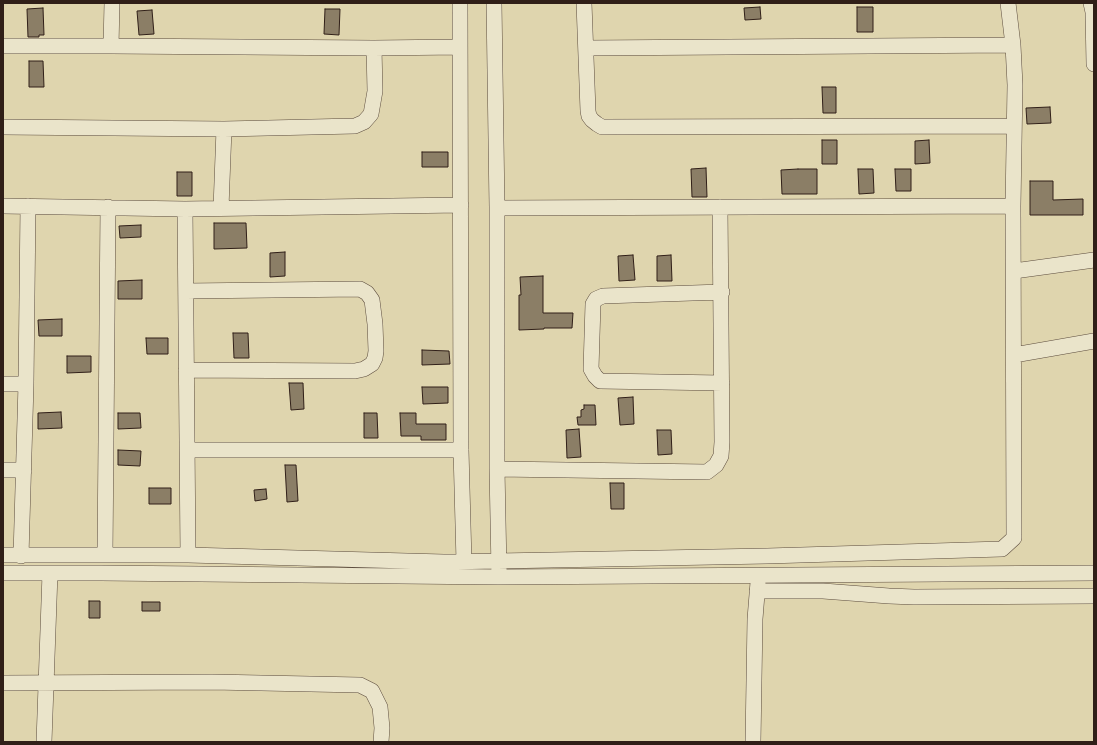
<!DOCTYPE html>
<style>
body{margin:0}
#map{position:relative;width:1097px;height:745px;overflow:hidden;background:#dfd5ae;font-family:Vollkorn,serif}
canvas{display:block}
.frame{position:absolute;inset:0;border:4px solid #301f18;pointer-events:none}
</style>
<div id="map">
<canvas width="1097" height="745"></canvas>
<div class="frame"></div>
</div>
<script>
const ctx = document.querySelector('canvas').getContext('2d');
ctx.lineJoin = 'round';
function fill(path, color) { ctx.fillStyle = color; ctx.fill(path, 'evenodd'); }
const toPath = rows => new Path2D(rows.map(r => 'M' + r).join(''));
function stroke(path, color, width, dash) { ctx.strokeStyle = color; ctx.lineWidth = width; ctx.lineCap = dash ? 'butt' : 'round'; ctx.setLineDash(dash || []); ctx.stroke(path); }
const building = toPath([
 [760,7,761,19,745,20,744,8,760,7],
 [857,7,873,7,873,32,857,32,857,7],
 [43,8,44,35,39,35,39,37,28,37,27,9,43,8],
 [325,9,340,9,339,35,324,34,325,9],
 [152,10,154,34,139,35,137,11,152,10],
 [29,61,43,61,44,87,29,87,29,61],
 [822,87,836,87,836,113,823,113,822,87],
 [1050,107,1051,123,1027,124,1026,108,1050,107],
 [822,140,837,140,837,164,822,164,822,140],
 [929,140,930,163,915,164,915,141,929,140],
 [422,152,448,152,448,167,422,167,422,152],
 [706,168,707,197,692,197,691,169,706,168],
 [798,169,817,169,817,194,782,194,781,170,798,169],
 [858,169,873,169,874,193,859,194,858,169],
 [895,169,911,169,911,191,896,191,895,169],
 [177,172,192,172,192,196,177,196,177,172],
 [1030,181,1053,181,1053,200,1083,199,1083,215,1030,215,1030,181],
 [214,223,246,223,247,248,214,249,214,223],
 [141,225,141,237,120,238,119,226,141,225],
 [285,252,285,276,270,277,270,253,285,252],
 [633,255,635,280,619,281,618,256,633,255],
 [671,255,672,281,657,281,657,256,671,255],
 [543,276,543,313,573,313,572,328,544,328,544,329,519,330,519,295,521,295,520,277,543,276],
 [142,280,142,299,118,299,118,281,142,280],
 [62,319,62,336,39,336,38,320,62,319],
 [233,333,248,333,249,358,234,358,233,333],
 [146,338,168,338,168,354,147,354,146,338],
 [422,350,449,351,450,364,422,365,422,350],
 [67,356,91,356,91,372,67,373,67,356],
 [289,383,303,383,304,409,291,410,289,383],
 [422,387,448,387,448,403,423,404,422,387],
 [633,397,634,424,620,425,618,398,633,397],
 [584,405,595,405,596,425,578,425,577,417,581,417,581,410,584,409,584,405],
 [61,412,62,428,38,429,38,413,61,412],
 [118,413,140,413,141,428,118,429,118,413],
 [364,413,377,413,378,438,364,438,364,413],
 [400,413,416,413,416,424,446,424,446,440,421,440,421,436,401,436,400,413],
 [579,429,581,457,567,458,566,430,579,429],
 [657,430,671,430,672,454,658,455,657,430],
 [118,450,141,451,140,466,118,465,118,450],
 [285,465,296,465,298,501,287,502,285,465],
 [610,483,624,483,624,509,611,509,610,483],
 [149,488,171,488,171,504,149,504,149,488],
 [266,489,267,499,255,501,254,490,266,489],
 [89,601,100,601,100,618,89,618,89,601],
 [142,602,160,602,160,611,142,611,142,602]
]);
const minor = toPath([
 [460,3,461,450,464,562],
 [494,3,497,208,497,469,499,570],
 [584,3,588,111,589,116,592,120,597,124,602,127,1014,126],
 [1091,3,1093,12,1094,64],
 [3,46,111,46,374,48,460,47],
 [111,46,112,3],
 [586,48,1013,45],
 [3,127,224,129,355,126,364,122,371,114,375,91,374,48],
 [3,206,185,209,461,205],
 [221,208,224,129],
 [497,208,1013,206],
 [185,209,188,555],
 [1014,271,1094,260],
 [722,292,603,296,596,299,593,304,591,369,595,376,600,381,722,383],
 [1014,355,1094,341],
 [186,370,355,371,364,369,372,364,375,358,376,351,375,324,372,300,367,293,360,289,186,291],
 [3,384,26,384],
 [187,450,461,450],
 [497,469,707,472,716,465,721,456,722,442,720,207],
 [3,470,22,470,24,471],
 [3,555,188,555,444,562,767,556,1002,549,1014,538,1013,206,1015,85,1013,45,1008,3],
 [105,555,108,207],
 [21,556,26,384,28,206],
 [3,573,101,573,499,577,1094,573],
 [757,591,823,591,889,596,914,597,1094,596],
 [3,683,212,682,360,685,372,691,380,707,382,728,381,742],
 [44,742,50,573],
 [753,742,755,619,758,582]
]);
fill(building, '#8b7e66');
stroke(building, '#301f18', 1);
stroke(minor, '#5c4c3e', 16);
stroke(minor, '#eae4ca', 15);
</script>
